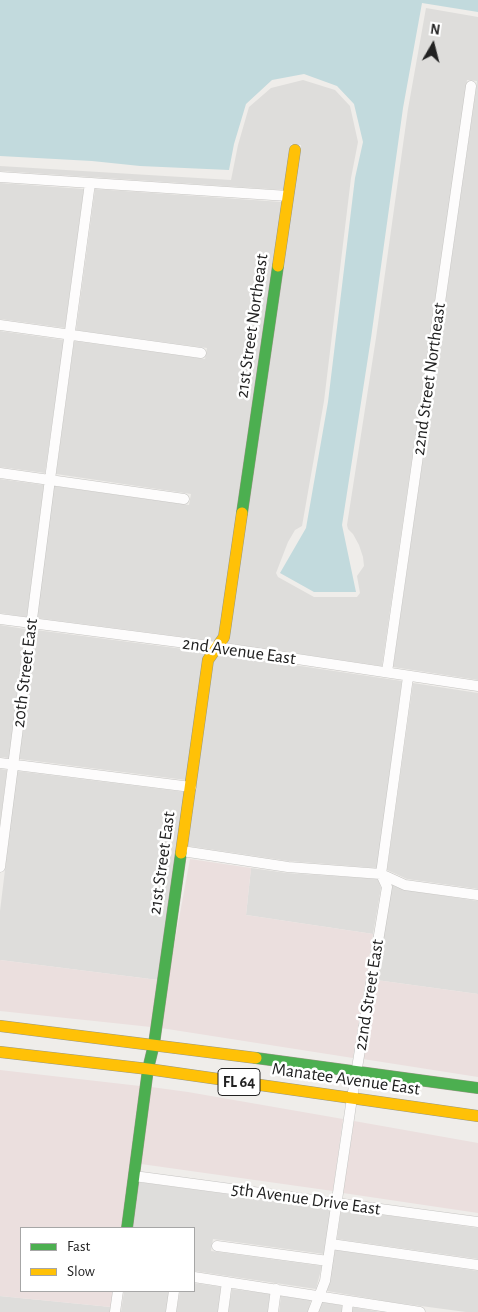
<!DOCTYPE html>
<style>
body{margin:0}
#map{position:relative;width:478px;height:1312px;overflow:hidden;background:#efedea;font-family:"Alegreya Sans",sans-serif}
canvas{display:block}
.legend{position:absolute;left:20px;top:1227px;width:175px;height:65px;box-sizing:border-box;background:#fff;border:1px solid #a6a6a6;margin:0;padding:6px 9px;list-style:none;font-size:15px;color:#212121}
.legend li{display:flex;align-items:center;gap:10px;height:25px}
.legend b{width:25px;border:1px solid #a6a6a6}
.north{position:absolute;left:408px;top:20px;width:50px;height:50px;-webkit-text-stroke:4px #fff;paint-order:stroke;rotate:8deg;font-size:14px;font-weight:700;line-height:20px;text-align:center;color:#212121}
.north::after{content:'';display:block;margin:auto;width:18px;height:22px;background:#212121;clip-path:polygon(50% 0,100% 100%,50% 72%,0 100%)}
</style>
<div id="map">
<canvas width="478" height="1312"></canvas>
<ul class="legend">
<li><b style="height:6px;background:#4caf50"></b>Fast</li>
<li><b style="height:6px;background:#ffc107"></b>Slow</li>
</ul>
<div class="north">N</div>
</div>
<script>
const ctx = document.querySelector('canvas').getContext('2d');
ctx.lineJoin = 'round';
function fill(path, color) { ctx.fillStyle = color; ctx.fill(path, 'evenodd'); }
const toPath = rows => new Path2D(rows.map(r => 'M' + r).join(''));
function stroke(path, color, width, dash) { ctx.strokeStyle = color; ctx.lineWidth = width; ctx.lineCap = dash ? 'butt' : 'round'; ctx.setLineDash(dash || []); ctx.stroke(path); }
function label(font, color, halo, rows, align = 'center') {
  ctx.font = font + ' "Alegreya Sans",sans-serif'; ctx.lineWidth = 5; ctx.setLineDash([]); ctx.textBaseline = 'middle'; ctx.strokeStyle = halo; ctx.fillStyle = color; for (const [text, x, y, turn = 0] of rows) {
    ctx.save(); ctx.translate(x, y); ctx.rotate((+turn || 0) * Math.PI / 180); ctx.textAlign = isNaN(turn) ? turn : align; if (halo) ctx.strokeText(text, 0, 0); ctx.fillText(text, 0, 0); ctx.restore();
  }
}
const residential = toPath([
 [426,8,478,17,478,680,393,667,477,81,467,80,382,666,227,643,301,145,291,144,284,190,0,171,0,166,231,180,238,145,249,107,271,88,303,80,335,90,350,106,358,142,351,178,324,401,302,526,295,530,288,542,276,573,278,577,314,597,357,597,360,593,357,576,364,566,363,557,359,545,353,534,348,529,347,525,376,338,408,109],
 [0,183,84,189,65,328,0,319],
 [95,189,282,202,219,635,215,641,37,618,54,486,189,505,191,494,56,474,74,341,205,359,207,348,76,330],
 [0,331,64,340,45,473,0,467],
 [0,479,44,485,27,617,0,613],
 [0,625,25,629,9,758,0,757],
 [36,630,207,652,186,780,19,759],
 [219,654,402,681,377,868,288,861,188,846,213,662],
 [413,683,478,693,478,889,407,879,387,870],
 [0,769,7,770,0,825],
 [17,771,185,792,158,980,0,960,0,911],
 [251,868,287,873,378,879,381,888,373,934,246,915],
 [391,885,405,890,478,901,478,994,376,980],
 [138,1182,331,1208,324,1254,213,1239,211,1251,322,1266,316,1289,194,1271,194,1228,132,1228],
 [341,1209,478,1228,478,1259,337,1239],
 [335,1250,478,1271,478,1312,466,1312,391,1302,327,1291],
 [194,1283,221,1287,218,1312,176,1312,180,1291,194,1291],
 [232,1289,270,1294,268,1312,228,1312],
 [124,1291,169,1291,166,1312,121,1312],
 [0,1296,111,1307,110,1312,0,1312],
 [281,1296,311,1300,308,1312,279,1312],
 [322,1302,381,1312,318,1312]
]);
const commercial = toPath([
 [190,859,251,868,246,915,373,934,353,1058,161,1028,171,962],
 [0,960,158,980,151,1027,0,1011],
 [376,980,478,994,478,1077,363,1059],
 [0,1070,140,1086,121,1228,21,1228,21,1291,113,1291,111,1307,0,1296],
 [151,1087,188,1092,343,1119,333,1191,141,1164],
 [354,1121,478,1143,478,1213,343,1193]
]);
const water = toPath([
 [0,0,478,0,478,12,422,3,403,108,371,338,342,525,356,592,314,592,280,573,306,528,328,402,355,178,363,142,354,104,337,86,304,74,272,80,246,104,234,144,229,170,140,166,92,161,0,156]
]);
const street = toPath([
 [0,177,288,196],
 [0,325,201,353],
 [0,473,184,499],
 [0,619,217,647,478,686],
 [387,672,471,86],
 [0,763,191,787],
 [182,851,288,867,381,874,405,885,478,895],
 [0,867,50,479,90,183],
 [134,1176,478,1222],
 [331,1244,478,1265],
 [217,1246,328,1261],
 [194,1277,420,1312],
 [115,1312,118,1291],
 [171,1312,174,1291],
 [223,1312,227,1282],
 [273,1312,276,1289],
 [313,1312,325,1281,352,1098,387,887,381,874,408,677],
 [347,1312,348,1301]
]);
const fast = toPath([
 [242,513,278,266],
 [256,1058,478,1088],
 [127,1228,148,1069,154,1044,181,853]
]);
const slow = toPath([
 [278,266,295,150],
 [181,853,208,660,224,637,242,513],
 [0,1026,256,1058],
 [0,1052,148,1069,478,1116]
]);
const shields = [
 [239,1082,42]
];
const shieldNames = [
 ["FL 64",239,1082]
];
const streetNames = [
 ["21st Street Northeast",252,326,-82],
 ["22nd Street Northeast",429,379,-82],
 ["2nd Avenue East",239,651,8],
 ["20th Street East",25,673,-83],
 ["21st Street East",162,863,-82],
 ["22nd Street East",369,995,-81],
 ["Manatee Avenue East",346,1079,8],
 ["5th Avenue Drive East",306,1199,8]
];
fill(residential, '#dedddb');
fill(commercial, '#ebdfde');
fill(water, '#c2dadd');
stroke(street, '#c5c4c2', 11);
stroke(fast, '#979784', 12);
stroke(slow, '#979784', 12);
stroke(street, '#fdfcfc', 10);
stroke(fast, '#4caf50', 11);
stroke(slow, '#ffc107', 11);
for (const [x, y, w] of shields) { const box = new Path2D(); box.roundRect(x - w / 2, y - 13.5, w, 27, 4); ctx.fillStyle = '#fff'; ctx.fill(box); stroke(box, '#212121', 1); }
label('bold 16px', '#212121', null, shieldNames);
label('18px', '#212121', '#fff', streetNames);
</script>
